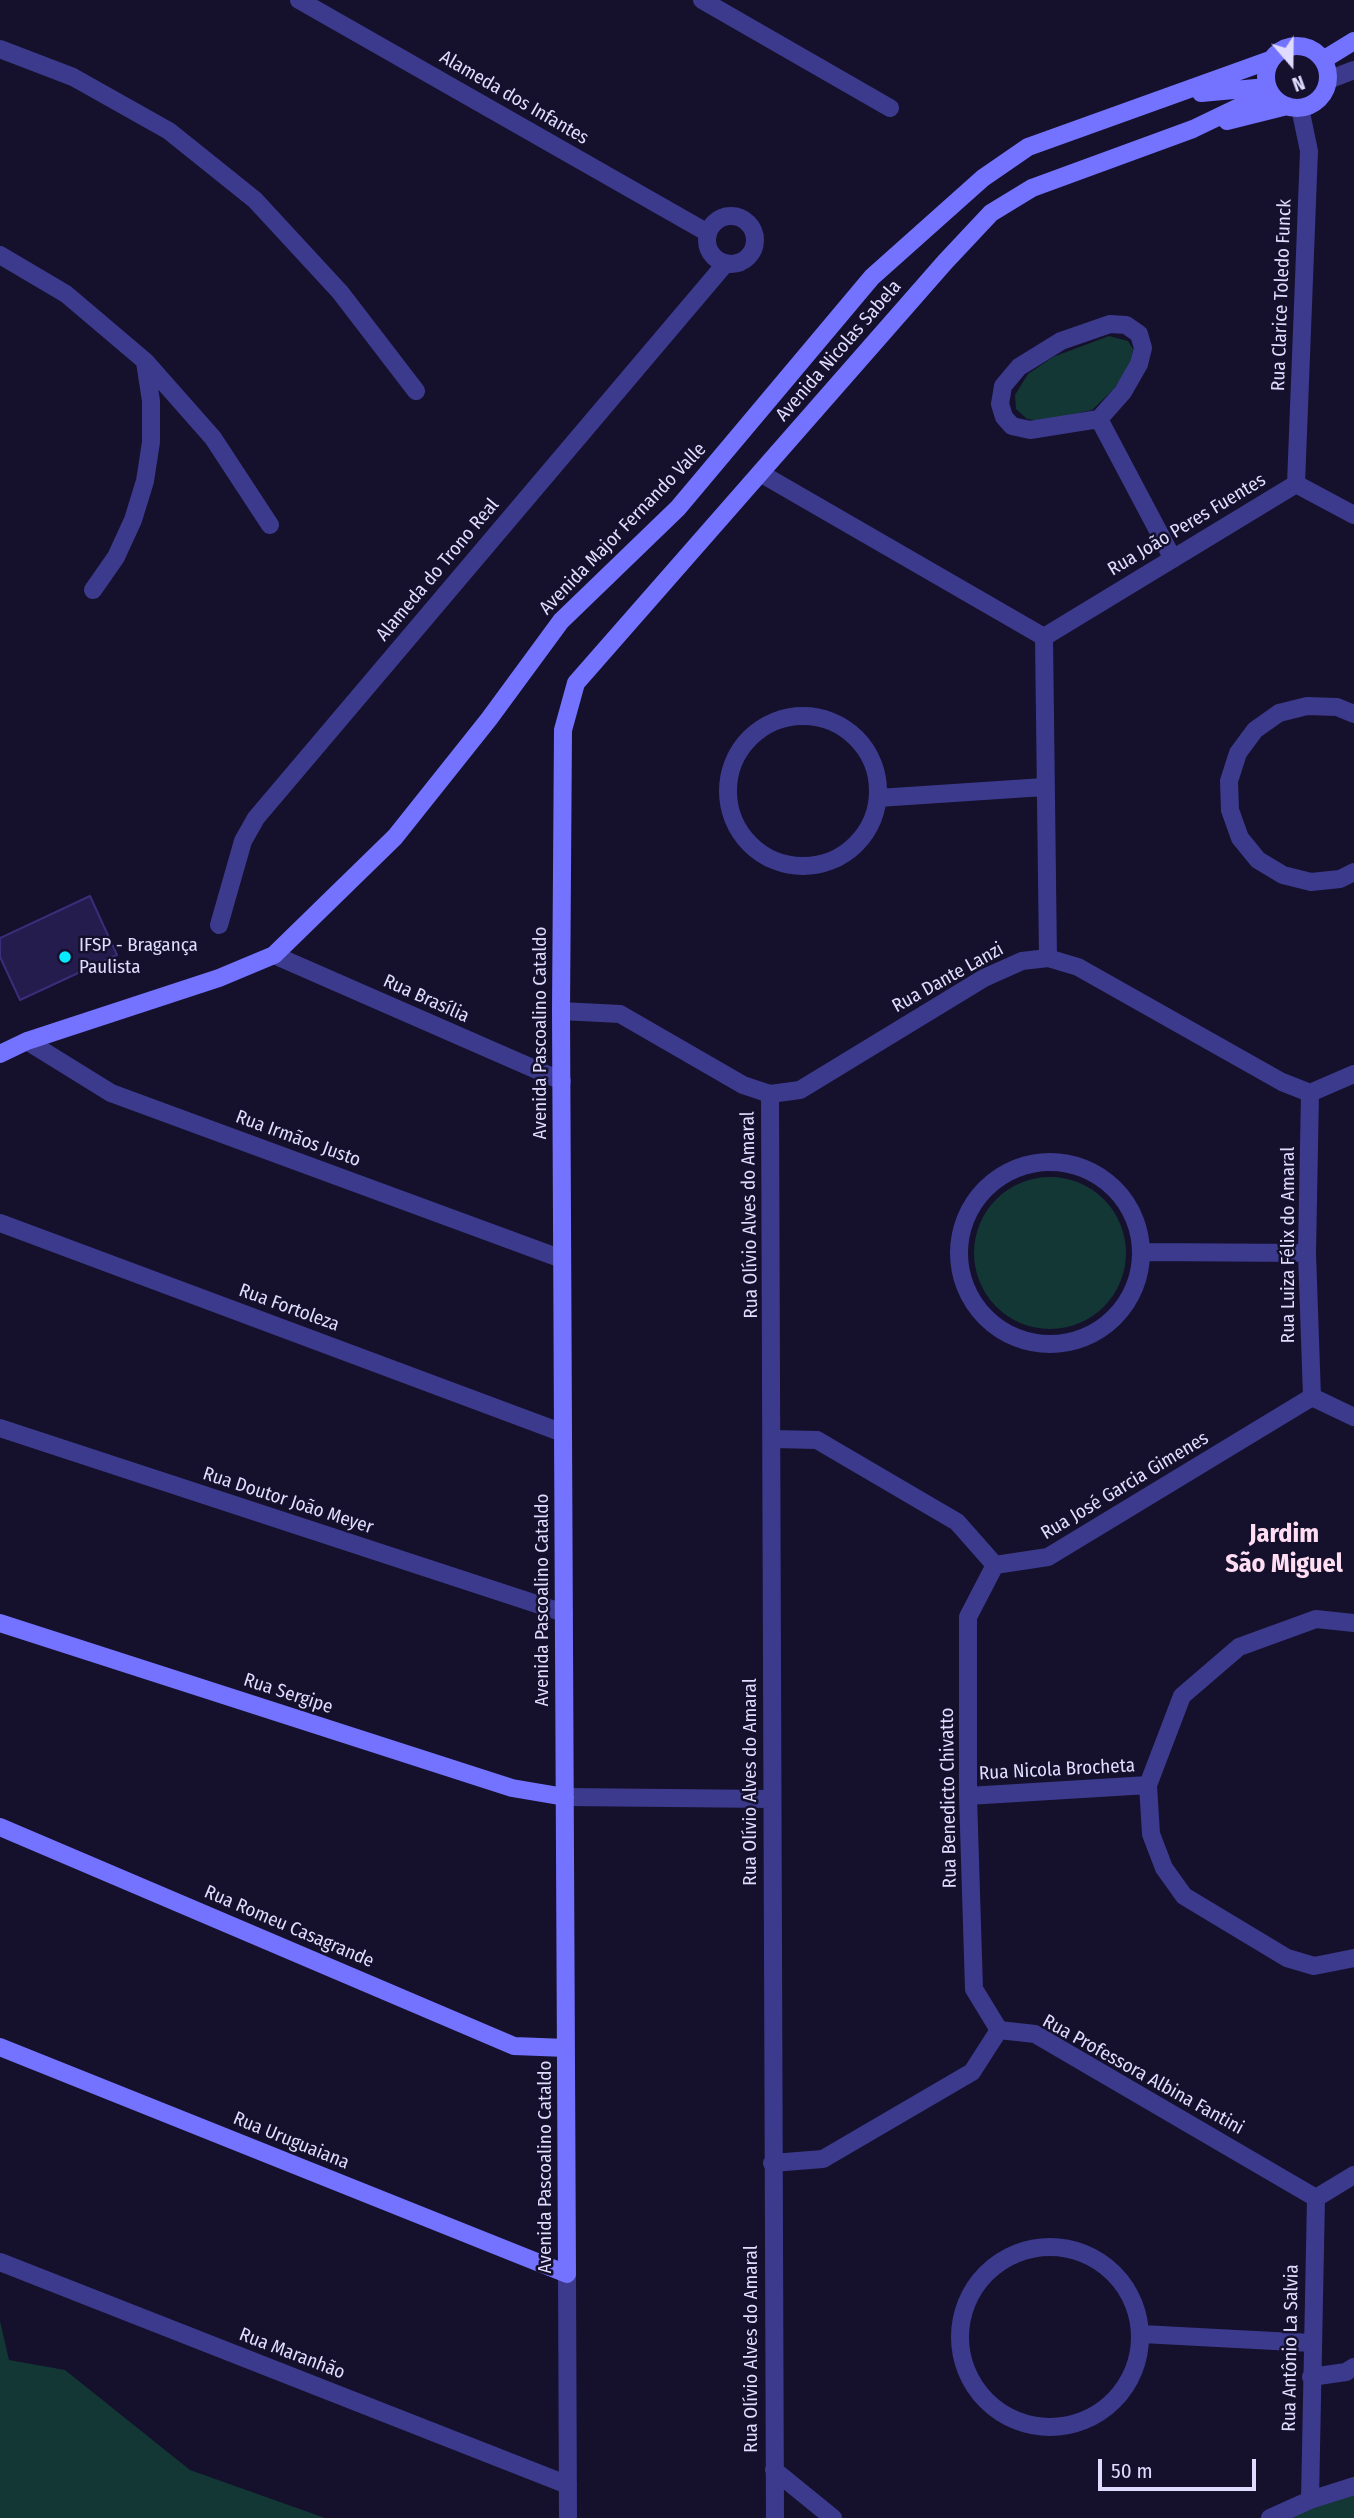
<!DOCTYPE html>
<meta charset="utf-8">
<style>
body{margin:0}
#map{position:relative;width:1354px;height:2518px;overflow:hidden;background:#15102c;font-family:"Fira Sans Condensed",sans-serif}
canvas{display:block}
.north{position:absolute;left:1256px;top:28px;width:70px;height:70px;-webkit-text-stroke:5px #15102c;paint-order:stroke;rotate:160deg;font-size:19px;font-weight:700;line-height:28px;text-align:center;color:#dfdcff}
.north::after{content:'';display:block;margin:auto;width:24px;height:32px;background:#dfdcff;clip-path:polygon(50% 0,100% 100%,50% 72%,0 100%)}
.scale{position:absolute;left:1098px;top:2459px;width:158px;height:32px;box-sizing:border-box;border:4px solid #dfdcff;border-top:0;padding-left:9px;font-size:21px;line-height:24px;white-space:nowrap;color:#dfdcff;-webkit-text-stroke:5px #15102c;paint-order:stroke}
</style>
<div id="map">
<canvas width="1354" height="2518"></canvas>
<div class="north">N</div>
<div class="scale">50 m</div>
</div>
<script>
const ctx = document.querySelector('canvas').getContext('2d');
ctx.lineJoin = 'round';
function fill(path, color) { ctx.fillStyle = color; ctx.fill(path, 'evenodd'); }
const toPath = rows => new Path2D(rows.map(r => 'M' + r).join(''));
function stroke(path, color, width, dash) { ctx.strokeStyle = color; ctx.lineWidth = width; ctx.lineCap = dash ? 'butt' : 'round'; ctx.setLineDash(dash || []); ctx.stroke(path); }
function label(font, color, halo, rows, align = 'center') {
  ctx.font = font + ' "Fira Sans Condensed",sans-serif'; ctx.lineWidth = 5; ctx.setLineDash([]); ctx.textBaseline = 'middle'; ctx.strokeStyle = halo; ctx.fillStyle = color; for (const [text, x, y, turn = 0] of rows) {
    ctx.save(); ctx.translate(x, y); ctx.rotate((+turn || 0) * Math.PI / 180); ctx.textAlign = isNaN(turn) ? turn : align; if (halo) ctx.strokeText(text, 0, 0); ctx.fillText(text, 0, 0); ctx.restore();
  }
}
const green = toPath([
 [1109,336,1128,341,1133,349,1130,366,1113,390,1092,410,1042,421,1027,419,1016,409,1015,395,1028,374,1053,357],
 '974 1253a76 76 0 1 1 152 0a76 76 0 1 1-152 0Z',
 [0,2321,9,2360,65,2370,190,2470,325,2518,0,2518],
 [1354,2487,1354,2518,1279,2518]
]);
const building = toPath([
 [90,896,117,955,20,1000,0,957,0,938,90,896]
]);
const street = toPath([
 [299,0,708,233],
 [702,0,890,108],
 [0,49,73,77,169,131,255,200,340,292,416,391],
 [1328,80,1354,70],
 '707 240a24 24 0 1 1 48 0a24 24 0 1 1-48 0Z',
 [0,255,66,294,145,361,213,438,270,525],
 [1110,324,1126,325,1139,334,1143,348,1139,364,1123,392,1099,419,1030,430,1012,426,1004,417,1000,404,1003,386,1019,367,1061,341,1110,324],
 [1099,419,1173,559],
 [760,473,1044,637,1296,484,1354,515],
 [1296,484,1309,151,1300,108],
 [93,590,116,557,133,520,145,481,151,442,151,401,145,362],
 [1044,637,1048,958],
 [1354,714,1337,707,1307,706,1279,713,1255,730,1238,753,1229,781,1230,810,1240,838,1258,860,1283,875,1311,882,1340,879,1354,872],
 '728 791a75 75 0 1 1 150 0a75 75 0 1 1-150 0Z',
 [878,798,1044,787],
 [219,925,243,841,256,818,726,263],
 [274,955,562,1081],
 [561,1011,620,1014,743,1085,770,1094,800,1090,984,978,1022,961,1048,958,1078,967,1282,1082,1310,1093,1354,1074],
 [27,1041,111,1093,562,1259],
 [1310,1093,1307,1253,1312,1397],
 [770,1094,775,2518],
 '959 1253a91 91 0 1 1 182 0a91 91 0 1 1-182 0Z',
 [0,1223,563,1433],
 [1142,1252,1307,1253],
 [1312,1397,1354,1417],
 [0,1428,564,1613],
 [773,1439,817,1440,957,1522,995,1565],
 [995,1565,968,1617,968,1796,974,1989,999,2030],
 [995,1565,1048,1557,1312,1397],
 [1354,1623,1316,1619,1239,1647,1182,1696,1148,1785,1151,1834,1164,1868,1184,1896,1287,1958,1314,1966,1354,1958],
 [968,1796,1148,1785],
 [565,1797,772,1799],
 [999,2030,1035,2034,1316,2198,1354,2175],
 [772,2163,823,2159,972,2072,999,2030],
 '960 2337a90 90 0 1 1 180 0a90 90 0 1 1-180 0Z',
 [0,2262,568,2485],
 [567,2274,568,2518],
 [1142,2334,1312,2343],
 [1311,2377,1346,2372,1354,2367],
 [774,2470,833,2518],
 [1310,2500,1316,2198],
 [1270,2518,1310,2500,1354,2486]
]);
const secondary = toPath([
 '1266 77a31 31 0 1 1 62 0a31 31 0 1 1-62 0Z',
 [1323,60,1354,41],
 [1201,93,1267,87],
 [1227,121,1287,106],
 [0,1054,27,1041,219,978,274,955,395,837,489,719,561,621,678,508,872,277,983,178,1028,147,1270,60],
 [0,1623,512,1788,565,1797],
 [0,1827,514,2046,566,2048],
 [0,2047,567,2274,561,1011,563,730,576,683,945,262,991,213,1032,188,1193,129,1270,92]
]);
const markers = [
 [65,957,7,"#08eaff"]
];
const streetNames = [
 ["Alameda dos Infantes",514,98,30],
 ["Rua Clarice Toledo Funck",1282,295,-88],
 ["Avenida Nicolas Sabela",839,351,-49],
 ["Rua João Peres Fuentes",1187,525,-31],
 ["Avenida Major Fernando Valle",623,529,-46],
 ["Alameda do Trono Real",438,570,-50],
 ["Rua Dante Lanzi",948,978,-29],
 ["Rua Brasília",426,999,24],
 ["Avenida Pascoalino Cataldo",541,1033,-90],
 ["Rua Irmãos Justo",298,1139,20],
 ["Rua Olívio Alves do Amaral",750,1215,-91],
 ["Rua Luiza Félix do Amaral",1289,1245,-90],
 ["Rua Fortoleza",289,1308,20],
 ["Rua José Garcia Gimenes",1125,1486,-31],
 ["Rua Doutor João Meyer",288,1501,18],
 ["Avenida Pascoalino Cataldo",543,1600,-90],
 ["Rua Sergipe",288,1694,18],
 ["Rua Nicola Brocheta",1057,1770,-3],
 ["Rua Olívio Alves do Amaral",751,1782,-90],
 ["Rua Benedicto Chivatto",949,1798,-91],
 ["Rua Romeu Casagrande",289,1927,23],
 ["Rua Professora Albina Fantini",1143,2075,29],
 ["Rua Uruguaiana",291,2141,22],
 ["Avenida Pascoalino Cataldo",546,2167,-90],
 ["Rua Antônio La Salvia",1291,2348,-89],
 ["Rua Olívio Alves do Amaral",752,2349,-90],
 ["Rua Maranhão",292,2354,21]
];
const poiNames = [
 ["IFSP - Bragança",79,946],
 ["Paulista",79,968]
];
const districtNames = [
 ["Jardim",1284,1535],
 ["São Miguel",1284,1565]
];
fill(green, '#133735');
fill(building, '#251c4e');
stroke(building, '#3b2d7b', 2);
stroke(street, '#3c3a8d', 18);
stroke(secondary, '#7473ff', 18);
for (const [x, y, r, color] of markers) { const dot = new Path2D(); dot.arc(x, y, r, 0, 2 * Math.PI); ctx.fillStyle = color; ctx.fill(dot); stroke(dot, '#15102c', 2.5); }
label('19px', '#dfdcff', '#15102c', streetNames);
label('19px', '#dfdcff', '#15102c', poiNames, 'left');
label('bold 26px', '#ffdef3', '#15102c', districtNames);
</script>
